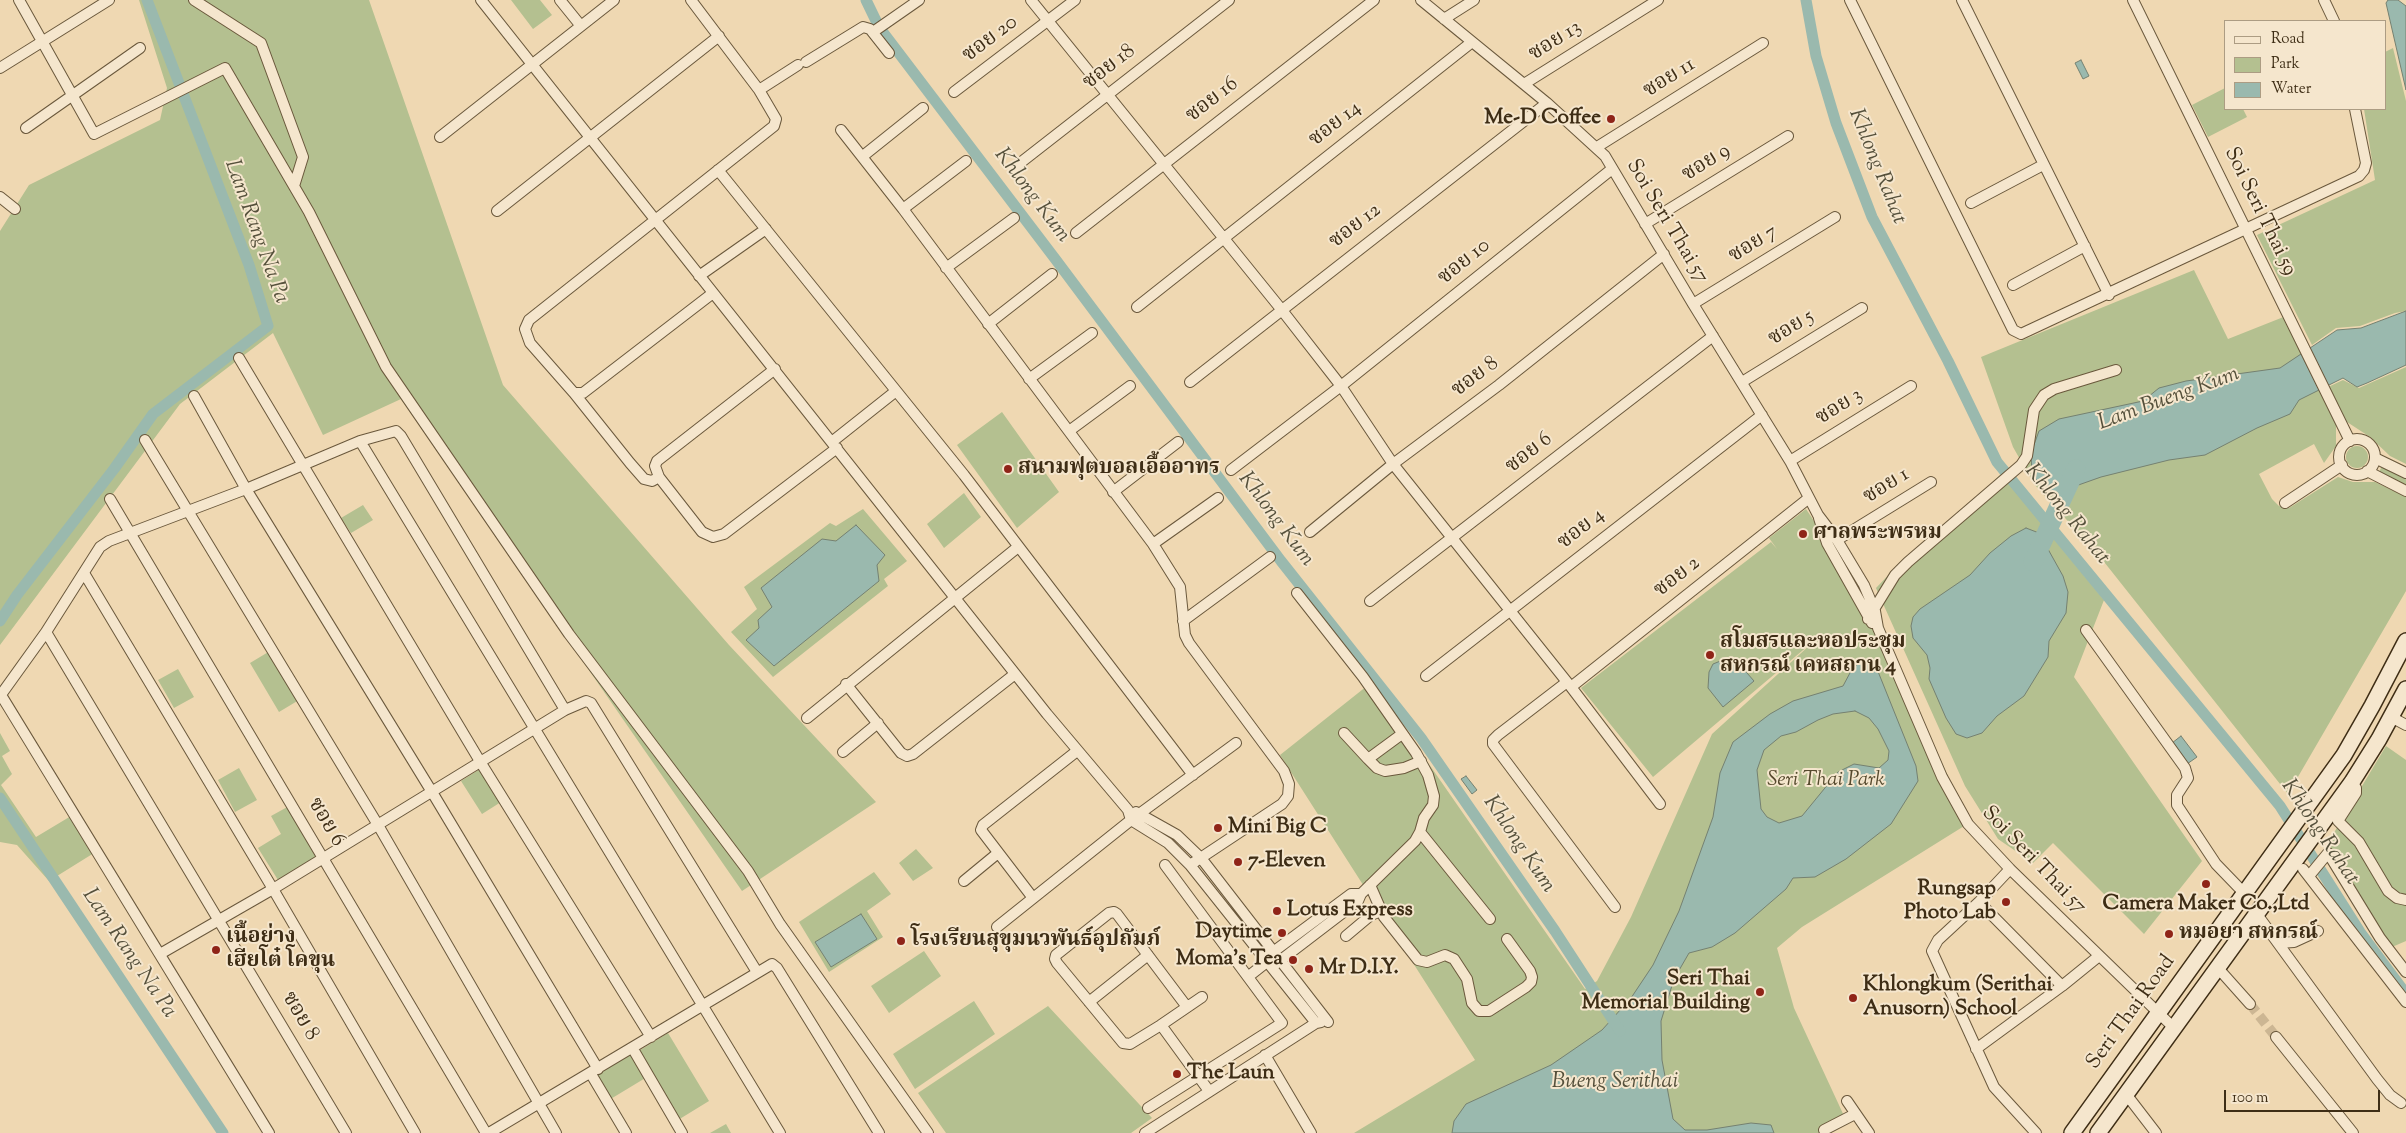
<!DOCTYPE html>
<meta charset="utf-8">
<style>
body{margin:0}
#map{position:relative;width:2406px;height:1133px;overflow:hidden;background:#efd8b2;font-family:"Sorts Mill Goudy",serif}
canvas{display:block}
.legend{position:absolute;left:2224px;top:20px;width:162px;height:90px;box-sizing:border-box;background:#f5e6cd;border:1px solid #ac9c83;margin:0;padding:6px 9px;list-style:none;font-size:15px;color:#3e2d15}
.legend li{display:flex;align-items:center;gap:10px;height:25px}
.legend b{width:25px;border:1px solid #ac9c83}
.scale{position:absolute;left:2224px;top:1090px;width:156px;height:22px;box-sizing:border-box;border:2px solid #3e2d15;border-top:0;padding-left:6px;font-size:15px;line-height:18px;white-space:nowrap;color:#3e2d15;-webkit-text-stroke:4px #f5e6cd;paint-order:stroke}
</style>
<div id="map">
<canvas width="2406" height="1133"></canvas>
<ul class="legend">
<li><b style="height:6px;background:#f5e6cd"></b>Road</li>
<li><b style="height:14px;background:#b4c090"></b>Park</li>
<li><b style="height:14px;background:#9ab9ae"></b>Water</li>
</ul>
<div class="scale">100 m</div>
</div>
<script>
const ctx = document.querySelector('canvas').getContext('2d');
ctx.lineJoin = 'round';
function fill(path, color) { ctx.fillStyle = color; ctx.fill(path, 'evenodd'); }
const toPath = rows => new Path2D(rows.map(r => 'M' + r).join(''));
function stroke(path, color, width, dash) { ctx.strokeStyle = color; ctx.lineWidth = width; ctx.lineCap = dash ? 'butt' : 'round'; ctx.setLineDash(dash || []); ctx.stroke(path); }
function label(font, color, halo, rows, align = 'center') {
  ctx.font = font + ' "Sorts Mill Goudy","Noto Serif Thai",serif'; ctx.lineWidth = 4; ctx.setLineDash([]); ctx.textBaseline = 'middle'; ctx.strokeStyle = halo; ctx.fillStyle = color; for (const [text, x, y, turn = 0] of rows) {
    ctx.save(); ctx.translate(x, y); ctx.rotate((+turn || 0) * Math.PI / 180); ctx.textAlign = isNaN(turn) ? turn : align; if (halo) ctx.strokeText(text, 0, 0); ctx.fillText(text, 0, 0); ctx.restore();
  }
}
const green = toPath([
 [139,0,369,0,503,385,729,645,876,802,742,891,401,399,323,435,273,333,180,404,0,645,0,231,29,185,160,120,167,88],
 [511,0,540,0,552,15,533,29],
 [2393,48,2406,101,2406,311,2395,313,2360,326,2336,328,2312,345,2257,235,2375,180,2364,109,2385,109,2385,52],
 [2225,88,2225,109,2243,109,2247,117,2208,137,2192,105],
 [2194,270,2228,339,2286,316,2336,424,2336,446,2324,463,2314,444,2259,474,2272,499,2279,506,2289,508,2338,477,2353,482,2375,482,2406,497,2406,591,2288,794,2097,553,2034,484,2013,447,1981,357],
 [2406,367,2406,464,2390,456,2370,437,2344,420,2326,388,2343,380,2359,388],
 [1002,412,1059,492,1017,528,957,445],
 '2346 457a11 11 0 1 1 22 0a11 11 0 1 1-22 0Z',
 [2382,466,2406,478,2406,485,2379,472],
 [2001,474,2104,600,2074,677,2202,861,2144,934,2053,843,2033,863,1998,839,1965,786,1876,588,1897,566,1956,517],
 [964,493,981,517,944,548,927,524],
 [363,505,373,520,351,533,341,518],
 [863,509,907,561,884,579,888,586,773,677,731,632,757,609,744,587,830,523,836,526],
 [1806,509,1844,566,1906,683,1969,823,1802,927,1777,948,1794,1008,1845,1118,1823,1133,1354,1133,1475,1060,1280,755,1372,682,1585,989,1597,981,1631,917,1712,734,1822,634,1653,777,1581,688,1771,542,1777,549,1769,538],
 [270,651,299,700,279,712,250,663],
 [178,669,194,697,174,708,158,680],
 [0,733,10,751,2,756,12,774,1,785,36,837,71,816,94,853,49,881,17,845,0,842],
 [2386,746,2406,760,2406,941,2392,947,2366,911,2326,846],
 [239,768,257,800,235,812,218,780],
 [480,769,501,802,482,814,461,781],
 [291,805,321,855,278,880,258,848,281,834,271,816],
 [916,849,933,868,913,881,899,863],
 [874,872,891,894,867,911,883,937,829,972,799,922],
 [924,951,941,976,889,1013,871,986],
 [974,1001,995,1034,915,1089,893,1054],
 [1048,1006,1152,1118,1131,1133,946,1133,918,1093],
 [668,1033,709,1101,678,1120,637,1052],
 [631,1051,647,1077,609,1100,593,1074],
 [726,1124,731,1133,710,1133]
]);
const water = toPath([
 [2388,0,2398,0,2406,6,2406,90,2386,3,2388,0],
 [2081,60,2089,76,2083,79,2075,63,2081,60],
 [2406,311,2406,365,2367,383,2357,387,2343,378,2299,400,2290,414,2257,428,2205,455,2169,460,2101,477,2053,494,2032,476,2031,453,2039,431,2059,419,2143,401,2159,388,2186,381,2280,368,2337,330,2361,328,2406,311],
 [856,525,885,555,877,565,879,581,774,666,746,640,759,628,758,620,772,607,761,588,822,539,836,541,856,525],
 [2026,528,2039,533,2063,576,2068,592,2066,613,2049,641,2048,657,2024,696,1997,716,1982,733,1967,738,1956,734,1946,718,1929,679,1930,668,1927,655,1913,638,1911,626,1913,617,1920,609,1970,575,1990,553,2011,536,2026,528],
 [1723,660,1740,665,1754,681,1723,707,1708,688,1709,672,1713,664,1723,660],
 [1867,661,1877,669,1916,766,1918,781,1891,824,1846,859,1815,877,1793,878,1786,889,1735,933,1712,947,1689,953,1674,979,1661,1021,1662,1060,1673,1119,1685,1130,1707,1130,1751,1123,1771,1125,1774,1133,1452,1133,1454,1121,1466,1104,1551,1065,1602,1030,1631,998,1653,965,1679,911,1713,817,1720,773,1733,742,1770,714,1793,701,1843,686,1851,671,1860,662,1867,661],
 [1855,711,1869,718,1878,729,1889,751,1888,760,1879,768,1854,764,1838,772,1802,816,1779,823,1767,817,1761,809,1757,770,1764,750,1781,736,1796,732,1818,720,1833,714,1855,711],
 [2181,736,2197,757,2187,764,2172,743,2181,736],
 [1466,776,1477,790,1472,794,1461,779,1466,776],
 [861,914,877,939,831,967,815,942,861,914]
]);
const canal = toPath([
 [866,0,879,27,1056,260,1281,561,1421,738,1555,931,1620,1031],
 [1806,0,1816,56,1836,123,1872,217,1948,361,1997,462,2280,806,2360,932,2406,994],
 [0,621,17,595,114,469,153,414,268,326,249,265,147,0],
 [0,798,223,1133]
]);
const river = toPath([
 [2033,562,2076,469]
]);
const minorTunnel = toPath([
 [2250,1004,2276,1037]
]);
const minor = toPath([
 [19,0,94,134,225,68,309,212,386,367,569,634,748,871,780,924,928,1133],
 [194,0,261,43,303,157,294,186],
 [481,0,1047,714,1128,810,1131,820,1168,843,1190,865,1316,1023],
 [560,0,581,26],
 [1031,0,1281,309,1341,386,1393,464,1571,687,1660,804],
 [1421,0,1547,103,1605,156,1693,304,1790,461,1818,515,1837,540,1864,585,1875,611,1878,628,1942,777,1968,824,2010,869,2174,1028],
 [1850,0,2013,330,2021,334,2359,176,2364,170,2366,163,2355,109],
 [1962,0,2109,295],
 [2133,0,2350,441],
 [2324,0,2334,21],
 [1444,19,1474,0],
 [873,32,919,0],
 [806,62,863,27,870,29,889,53],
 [0,68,109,0],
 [1524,84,1658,0],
 [759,90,798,65],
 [954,92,1075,0],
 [26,128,140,48],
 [841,130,903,209,1153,544,1180,587,1185,635,1189,643,1284,771,1289,784,1288,796,1282,804,1190,865],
 [440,137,614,0],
 [1597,147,1763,43],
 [863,156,923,108],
 [1015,167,1229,0],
 [718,170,964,475,1193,775],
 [0,197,15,209],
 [1971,203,2043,165],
 [903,209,966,161],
 [497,211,719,36],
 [1645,224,1788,136],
 [1076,233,1374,0],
 [946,268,1014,218],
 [699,276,766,229],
 [2013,285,2085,246],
 [1693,304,1835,217],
 [1137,307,1472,42],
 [988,324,1052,274],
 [239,358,481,763,651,1037],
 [775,369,657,461,655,466,659,477,702,532,713,537,724,534,837,448],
 [1029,379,1092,333],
 [1190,382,1547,103],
 [1742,382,1862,308],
 [574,393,583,393,713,293],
 [194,396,246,489,432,792,598,1069],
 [1069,431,1130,386],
 '2339 457a18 18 0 1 1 36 0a18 18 0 1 1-36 0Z',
 [145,440,378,825,556,1133],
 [360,441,780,1133],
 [833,441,896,391],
 [2375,458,2406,473],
 [1790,461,1911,386],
 [1231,470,1341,386,1612,169],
 [2367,471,2406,491],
 [659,477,652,481,644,479,630,463,574,393,530,343,525,329,529,320,774,126,776,119,759,90,691,0],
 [1113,492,1178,442],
 [110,499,486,1133],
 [2285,503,2342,465],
 [1819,518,1827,543,1872,623],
 [1310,532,1393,464,1499,385,1664,254],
 [1837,540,1931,482],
 [1153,544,1218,498],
 [84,573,273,889,415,1133],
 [1370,601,1713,336],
 [1868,619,1895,575,1908,562,2021,465,2027,456,2034,410,2044,395,2054,389,2116,370],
 [1183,621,1270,557],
 [2086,630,2185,768,2188,778,2177,795,2177,805,2216,864,2245,894],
 [46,632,346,1133],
 [1426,676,1762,415],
 [1567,682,1498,735,1493,740,1493,744,1615,907],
 [846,684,901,753,907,756,913,754,1015,674],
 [1571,687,1809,498],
 [1,695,269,1133],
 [0,696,46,632,100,547,109,541,246,489,360,441,396,431,401,436,565,710],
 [2391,717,2406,725],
 [807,718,1018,547],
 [1344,733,1368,759,1402,734],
 [843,752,878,723],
 [1368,759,1377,768,1385,771,1404,768,1421,761],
 [2352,782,2356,788,2356,793,2338,821,2359,842,2388,891,2397,898,2406,900],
 [1136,812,1177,835,1201,858,1328,1022],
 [1420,832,1490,919],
 [2010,869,1979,902,1938,940,1932,951,1994,1087,2036,1133],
 [2303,869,2406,1002],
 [2309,876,2328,853,2380,938,2406,972],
 [964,881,998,853],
 [1370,885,1384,917,1418,960,1427,962,1445,955,1454,959,1467,979,1472,1003,1479,1011,1489,1011,1526,987,1531,982,1532,977,1530,971,1507,939],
 [1033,898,981,830,983,825,1077,751],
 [1979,902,2062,986],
 [2256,913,2377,1079,2390,1095,2401,1103],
 [997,927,1131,820,1236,743],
 [1346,936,1371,915,1381,911],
 [2279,943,2294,942,2318,931],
 [160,954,273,889,565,710,586,701,591,703,757,972],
 [1269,955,1351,894,1361,894],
 [1273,966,1358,901,1361,894,1415,841,1420,832,1424,818,1433,805,1434,796,1428,775,1416,753,1363,677,1297,593],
 [2217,967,2250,1004],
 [1249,976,1268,961],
 [1089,1002,1148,955],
 [1187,1007,1117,914,1114,912,1109,913,1056,955,1055,959,1057,963,1123,1043,1130,1044,1161,1025,1209,1091],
 [1161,1025,1202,997],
 [2276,1037,2353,1133],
 [633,1049,682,1133],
 [1976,1049,2062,986,2099,956],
 [1265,1055,1311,1133],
 [591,1074,626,1133],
 [2126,1094,2156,1133],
 [1847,1101,1869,1133],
 [1148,1108,1282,1023,1165,865],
 [1824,1130,1855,1114],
 [489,1133,772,964,777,968,879,1133],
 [1145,1133,1316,1023,1321,1022]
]);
const secondary = toPath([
 [2072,1133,2344,755,2372,706,2406,641],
 [2098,1133,2352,782,2379,739,2406,689]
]);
const markers = [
 [1611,119,5,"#8f2418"],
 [1008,469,5,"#8f2418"],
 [1803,534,5,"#8f2418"],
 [1710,655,5,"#8f2418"],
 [1218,828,5,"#8f2418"],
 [1238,862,5,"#8f2418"],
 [2206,884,5,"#8f2418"],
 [2006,902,5,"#8f2418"],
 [1277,911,5,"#8f2418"],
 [1282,933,5,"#8f2418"],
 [2169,934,5,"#8f2418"],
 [901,941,5,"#8f2418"],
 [216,950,5,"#8f2418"],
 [1293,960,5,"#8f2418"],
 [1309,969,5,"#8f2418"],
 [1760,992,5,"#8f2418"],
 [1853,998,5,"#8f2418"],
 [1177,1074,5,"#8f2418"]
];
const streetNames = [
 ["ซอย 20",991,40,-37],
 ["ซอย 13",1556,42,-32],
 ["ซอย 18",1110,68,-38],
 ["ซอย 11",1670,79,-32],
 ["ซอย 16",1213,101,-38],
 ["ซอย 14",1336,125,-38],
 ["ซอย 9",1707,164,-32],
 ["Soi Seri Thai 59",2259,212,64],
 ["Soi Seri Thai 57",1666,222,59],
 ["ซอย 12",1356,227,-38],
 ["ซอย 7",1754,245,-32],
 ["ซอย 10",1465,263,-39],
 ["ซอย 5",1792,329,-32],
 ["ซอย 8",1476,378,-37],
 ["ซอย 3",1840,408,-32],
 ["ซอย 6",1530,454,-38],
 ["ซอย 1",1887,487,-32],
 ["ซอย 4",1582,530,-38],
 ["ซอย 2",1678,578,-38],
 ["ซอย 6",325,823,59],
 ["Soi Seri Thai 57",2033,861,46],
 ["Seri Thai Road",2132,1013,-54],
 ["ซอย 8",299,1017,59]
];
const poiNames = [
 ["Me-D Coffee",1601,119,"right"],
 ["สนามฟุตบอลเอื้ออาทร",1018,469],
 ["ศาลพระพรหม",1813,534],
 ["สโมสรและหอประชุม",1720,643],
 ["สหกรณ์ เคหสถาน 4",1720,667],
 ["Mini Big C",1228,828],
 ["7-Eleven",1248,862],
 ["Rungsap",1996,890,"right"],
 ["Photo Lab",1996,914,"right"],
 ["Camera Maker Co.,Ltd",2206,905,"center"],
 ["Lotus Express",1287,911],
 ["Daytime",1272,933,"right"],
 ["หมอยา สหกรณ์",2179,934],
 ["เนื้อย่าง",226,938],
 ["เฮียโต๋ โคขุน",226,962],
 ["โรงเรียนสุขุมนวพันธ์อุปถัมภ์",911,941],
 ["Moma's Tea",1283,960,"right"],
 ["Mr D.I.Y.",1319,969],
 ["Seri Thai",1750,980,"right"],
 ["Memorial Building",1750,1004,"right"],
 ["Khlongkum (Serithai",1863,986],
 ["Anusorn) School",1863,1010],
 ["The Laun",1187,1074]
];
const parkNames = [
 ["Seri Thai Park",1826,781]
];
const waterNames = [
 ["Khlong Rahat",1876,167,68],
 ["Khlong Kum",1031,196,53],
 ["Lam Rang Na Pa",255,232,70],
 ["Lam Bueng Kum",2169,400,-20],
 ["Khlong Rahat",2066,515,51],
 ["Khlong Kum",1275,520,53],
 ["Khlong Rahat",2319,833,56],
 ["Khlong Kum",1518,845,56],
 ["Lam Rang Na Pa",128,954,56],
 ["Bueng Serithai",1615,1083]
];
fill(green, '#b4c090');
fill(water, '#9ab9ae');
stroke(water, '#758171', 1);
stroke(canal, '#9ab9ae', 11);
stroke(river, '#9ab9ae', 19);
stroke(minorTunnel, '#ccb693', 10, [10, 5]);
stroke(minor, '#6a583c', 12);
stroke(secondary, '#3e2d15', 18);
stroke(minor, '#f5e6cd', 10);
stroke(secondary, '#f5e6cd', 15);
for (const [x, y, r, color] of markers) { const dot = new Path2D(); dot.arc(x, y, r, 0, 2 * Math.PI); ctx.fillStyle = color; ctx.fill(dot); stroke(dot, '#f5e6cd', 2); }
label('21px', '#3e2d15', '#f5e6cd', streetNames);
label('bold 21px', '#3e2d15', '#f5e6cd', poiNames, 'left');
label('italic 21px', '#564a2e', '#f5e6cd', parkNames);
label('italic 22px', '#55503b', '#f5e6cd', waterNames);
</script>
